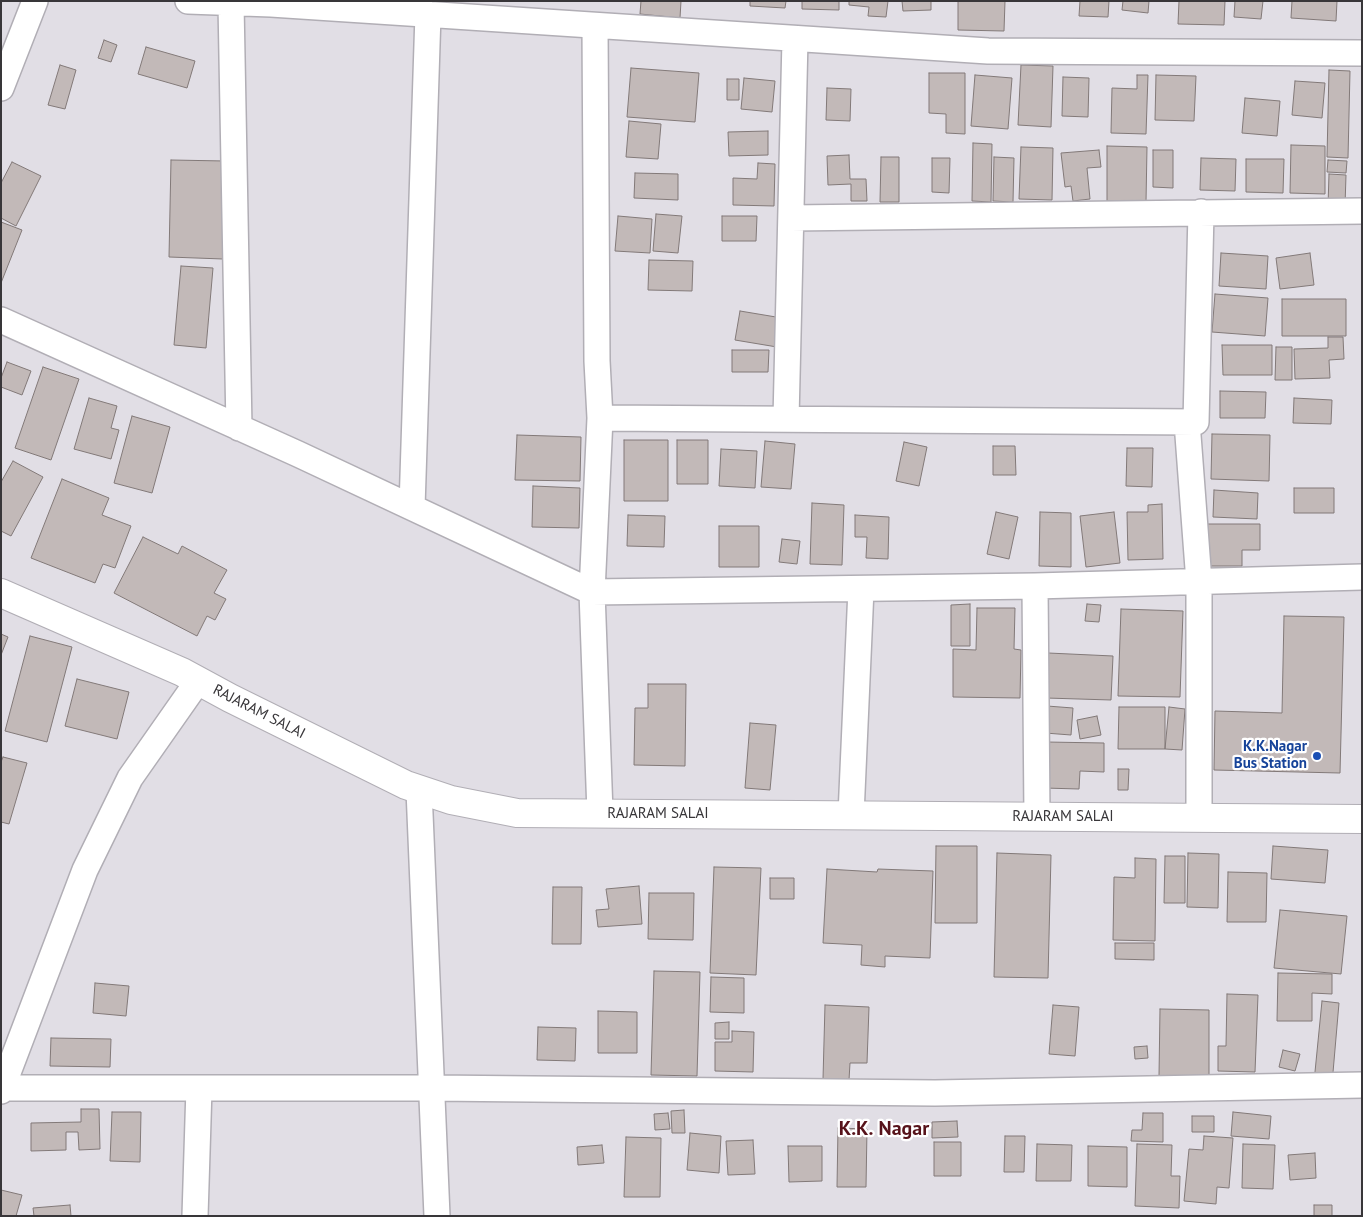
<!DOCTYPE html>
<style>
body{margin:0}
#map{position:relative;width:1363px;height:1217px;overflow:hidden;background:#e1dee5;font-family:"PT Sans",sans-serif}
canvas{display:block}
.frame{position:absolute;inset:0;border:2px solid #383639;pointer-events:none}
</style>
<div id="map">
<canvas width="1363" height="1217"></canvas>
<div class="frame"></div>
</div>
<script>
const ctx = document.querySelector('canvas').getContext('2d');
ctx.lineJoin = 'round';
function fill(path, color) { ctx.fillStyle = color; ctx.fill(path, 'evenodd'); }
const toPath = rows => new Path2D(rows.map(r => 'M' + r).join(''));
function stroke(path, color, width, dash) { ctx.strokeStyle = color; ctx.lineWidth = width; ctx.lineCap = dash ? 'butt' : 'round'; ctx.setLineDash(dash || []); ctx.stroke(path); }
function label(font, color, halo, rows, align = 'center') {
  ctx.font = font + ' "PT Sans",sans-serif'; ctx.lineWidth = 4.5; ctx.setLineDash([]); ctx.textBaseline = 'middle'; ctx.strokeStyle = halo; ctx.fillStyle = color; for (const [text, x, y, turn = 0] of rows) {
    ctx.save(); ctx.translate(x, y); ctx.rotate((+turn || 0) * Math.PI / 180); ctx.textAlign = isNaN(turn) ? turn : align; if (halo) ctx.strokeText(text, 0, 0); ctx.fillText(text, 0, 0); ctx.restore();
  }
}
const building = toPath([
 [641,1,681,1,680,18,640,14,641,1],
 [750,1,786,1,785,8,750,6,750,1],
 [802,1,839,1,839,10,802,9,802,1],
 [849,1,888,1,886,17,868,16,869,7,849,5,849,1],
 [902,1,931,1,931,10,903,11,902,1],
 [958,1,1005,1,1004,31,958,30,958,1],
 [1080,1,1109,1,1108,17,1079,16,1080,1],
 [1123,1,1149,1,1148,13,1122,10,1123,1],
 [1179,1,1225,1,1224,25,1178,24,1179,1],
 [1235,1,1263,1,1261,19,1234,17,1235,1],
 [1292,1,1337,1,1336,21,1291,18,1292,1],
 [104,40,117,45,111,62,98,58,104,40],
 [146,47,195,61,187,88,138,74,146,47],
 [60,65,76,70,65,109,48,105,60,65],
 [1021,65,1053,66,1051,127,1018,125,1021,65],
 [631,68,699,73,695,122,627,117,631,68],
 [1329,70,1350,71,1348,158,1327,157,1329,70],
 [929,73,965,73,965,134,946,133,946,114,929,113,929,73],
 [975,75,1012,78,1008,129,971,126,975,75],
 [1137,75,1148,75,1146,134,1111,133,1112,88,1137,89,1137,75],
 [1156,75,1196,76,1194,121,1155,120,1156,75],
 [1063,77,1089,78,1088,117,1062,116,1063,77],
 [744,78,775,81,772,112,741,109,744,78],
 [727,79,739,79,739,100,727,100,727,79],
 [1295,81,1325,83,1322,118,1292,115,1295,81],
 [827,88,851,89,850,121,826,120,827,88],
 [1245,98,1280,101,1277,136,1242,133,1245,98],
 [629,121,661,124,658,159,626,157,629,121],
 [768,131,768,155,729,156,728,132,768,131],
 [973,143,992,144,991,202,972,201,973,143],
 [1291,145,1325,146,1325,194,1290,193,1291,145],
 [1107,146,1147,147,1146,202,1107,201,1107,146],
 [1021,147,1053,148,1052,200,1019,199,1021,147],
 [1099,150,1101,167,1087,168,1090,199,1073,201,1071,186,1065,187,1061,153,1099,150],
 [1153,150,1173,150,1173,188,1153,187,1153,150],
 [849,155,850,179,866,179,867,201,851,201,851,184,828,185,827,156,849,155],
 [881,157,899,157,899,202,880,202,881,157],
 [994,157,1014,158,1013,202,993,201,994,157],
 [932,158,950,158,949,193,932,192,932,158],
 [1201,158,1236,159,1235,191,1200,190,1201,158],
 [1246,159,1284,159,1283,193,1246,192,1246,159],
 [171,160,225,161,223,259,169,257,171,160],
 [1328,160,1347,161,1346,173,1327,172,1328,160],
 [12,162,41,176,16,226,1,218,1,183,12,162],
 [758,163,775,164,774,206,733,205,733,178,757,179,758,163],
 [635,173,678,174,678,200,634,198,635,173],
 [1329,174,1346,175,1345,206,1328,206,1329,174],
 [656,214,682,216,678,253,653,251,656,214],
 [618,216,652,219,650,253,615,251,618,216],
 [722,216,757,216,756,241,722,241,722,216],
 [1,222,22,230,1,283,1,222],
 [1221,253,1268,256,1266,289,1219,286,1221,253],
 [1310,253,1314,285,1280,289,1276,258,1310,253],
 [649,260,693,261,692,291,648,290,649,260],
 [181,266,213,268,206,348,174,345,181,266],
 [1215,294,1268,298,1265,336,1212,332,1215,294],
 [1282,299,1346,299,1346,336,1282,336,1282,299],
 [740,311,782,318,777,347,735,340,740,311],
 [1328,337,1343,337,1344,359,1329,360,1330,378,1295,379,1294,349,1328,348,1328,337],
 [1222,345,1272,345,1272,375,1223,375,1222,345],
 [1276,347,1292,347,1292,380,1275,380,1276,347],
 [732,350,769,350,768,372,732,372,732,350],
 [7,362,31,371,22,395,1,387,1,378,7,362],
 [43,367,79,379,51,460,15,448,43,367],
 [1220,391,1266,392,1265,418,1220,418,1220,391],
 [89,398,117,406,111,428,119,430,111,459,74,449,89,398],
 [1294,398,1332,400,1331,424,1293,423,1294,398],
 [132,416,170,427,152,493,114,483,132,416],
 [1212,434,1270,435,1269,481,1211,479,1212,434],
 [517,435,581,437,580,481,515,480,517,435],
 [624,440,668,440,668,501,624,501,624,440],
 [677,440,708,440,708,484,677,484,677,440],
 [765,441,795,444,791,489,761,487,765,441],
 [904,442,927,447,919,486,896,481,904,442],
 [993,446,1015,446,1016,475,993,475,993,446],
 [1127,448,1153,448,1152,487,1126,486,1127,448],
 [721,449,757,451,755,488,719,486,721,449],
 [13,461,43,477,11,536,1,531,1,482,13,461],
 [62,479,109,498,102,515,131,526,115,568,103,564,95,583,31,558,62,479],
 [533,486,580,488,579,528,532,527,533,486],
 [1294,488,1334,488,1334,513,1294,513,1294,488],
 [1214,490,1258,493,1257,519,1213,517,1214,490],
 [812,503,844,505,842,565,810,564,812,503],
 [1162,504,1163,559,1128,560,1127,512,1148,512,1148,505,1162,504],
 [996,512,1018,517,1009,559,987,554,996,512],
 [1040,512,1071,513,1071,567,1039,566,1040,512],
 [1114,512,1120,563,1086,567,1080,516,1114,512],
 [628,515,665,516,664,547,627,546,628,515],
 [855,515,889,517,888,559,866,558,867,537,855,537,855,515],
 [1205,524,1260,524,1260,550,1242,550,1242,566,1204,566,1205,524],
 [719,526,759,526,759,567,719,567,719,526],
 [143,537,178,554,182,546,227,570,214,593,226,599,215,620,207,616,197,636,114,593,143,537],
 [782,539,800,541,797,564,779,562,782,539],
 [970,604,970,646,951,646,951,605,970,604],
 [1087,604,1101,605,1099,622,1085,621,1087,604],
 [977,608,1015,608,1014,649,1021,650,1020,698,953,697,953,649,976,650,977,608],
 [1121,609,1183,611,1180,697,1118,696,1121,609],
 [1284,616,1344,617,1340,773,1214,770,1215,711,1282,713,1284,616],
 [1,634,8,637,1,655,1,634],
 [30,636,72,647,47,742,5,731,30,636],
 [1048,653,1113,656,1111,700,1046,698,1048,653],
 [77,679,129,692,117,739,65,726,77,679],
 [648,684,686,684,685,766,634,765,635,708,648,708,648,684],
 [1047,706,1073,708,1071,735,1045,733,1047,706],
 [1119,707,1165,707,1165,749,1118,749,1119,707],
 [1169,707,1185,709,1182,750,1165,749,1169,707],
 [1097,716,1101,735,1080,739,1077,720,1097,716],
 [750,723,776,725,770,790,745,788,750,723],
 [1046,742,1104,743,1104,772,1080,771,1079,789,1044,788,1046,742],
 [3,757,27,763,9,824,1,822,1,762,3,757],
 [1118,769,1129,769,1128,790,1118,790,1118,769],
 [936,846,977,846,977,923,935,923,936,846],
 [1273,846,1328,850,1325,883,1271,879,1273,846],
 [997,853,1051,855,1048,978,994,977,997,853],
 [1188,853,1219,854,1218,908,1187,907,1188,853],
 [1165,856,1185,856,1185,903,1164,903,1165,856],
 [1135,858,1156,859,1155,941,1113,940,1114,877,1135,878,1135,858],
 [714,867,761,868,756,975,710,973,714,867],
 [827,869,877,872,878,869,933,871,930,958,885,956,885,967,861,965,862,945,823,943,827,869],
 [1228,872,1267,873,1266,922,1227,922,1228,872],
 [770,878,794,878,794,899,770,899,770,878],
 [639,886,642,924,598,927,596,910,609,909,606,889,639,886],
 [553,887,582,887,581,944,552,944,553,887],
 [649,893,694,893,693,940,648,939,649,893],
 [1280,910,1347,916,1341,974,1274,968,1280,910],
 [1115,943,1154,943,1154,960,1115,959,1115,943],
 [654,971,700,972,697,1076,651,1075,654,971],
 [1278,973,1332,974,1332,994,1312,993,1312,1021,1277,1021,1278,973],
 [711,977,744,978,744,1013,710,1012,711,977],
 [95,983,129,986,126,1016,93,1013,95,983],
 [1227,994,1258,995,1255,1072,1218,1071,1218,1046,1226,1046,1227,994],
 [1322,1001,1339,1003,1332,1084,1314,1082,1322,1001],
 [825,1005,869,1007,867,1063,850,1063,849,1080,823,1079,825,1005],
 [1053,1005,1079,1007,1075,1056,1049,1054,1053,1005],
 [1160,1009,1209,1010,1209,1077,1159,1076,1160,1009],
 [598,1011,637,1012,637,1053,598,1053,598,1011],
 [729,1022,729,1039,715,1039,715,1023,729,1022],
 [538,1027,576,1028,575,1061,537,1060,538,1027],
 [732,1031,754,1032,753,1072,715,1071,715,1042,732,1042,732,1031],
 [51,1038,111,1039,110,1067,50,1066,51,1038],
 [1147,1046,1148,1058,1135,1059,1134,1047,1147,1046],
 [1283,1050,1300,1054,1295,1071,1279,1067,1283,1050],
 [81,1109,99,1109,100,1149,79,1150,78,1132,66,1132,66,1150,31,1151,31,1123,81,1122,81,1109],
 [684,1110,685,1133,672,1133,671,1111,684,1110],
 [112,1112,141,1112,140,1162,110,1161,112,1112],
 [1233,1112,1271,1116,1269,1139,1231,1136,1233,1112],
 [668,1113,670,1129,655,1130,654,1114,668,1113],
 [1143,1113,1163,1113,1163,1142,1131,1141,1132,1130,1142,1130,1143,1113],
 [1192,1116,1214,1116,1214,1132,1192,1132,1192,1116],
 [957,1121,958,1137,932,1138,932,1122,957,1121],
 [838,1128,867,1129,866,1187,837,1187,838,1128],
 [690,1133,721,1136,719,1173,687,1170,690,1133],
 [1005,1136,1025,1136,1024,1172,1004,1172,1005,1136],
 [1204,1136,1233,1138,1229,1188,1217,1187,1216,1204,1184,1201,1189,1149,1203,1150,1204,1136],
 [626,1137,661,1138,660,1197,624,1197,626,1137],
 [753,1140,755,1174,728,1175,726,1141,753,1140],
 [934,1142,961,1142,961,1176,934,1176,934,1142],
 [1037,1144,1072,1145,1071,1181,1036,1181,1037,1144],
 [1137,1144,1172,1145,1171,1176,1180,1176,1179,1208,1135,1206,1137,1144],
 [1243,1144,1275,1145,1273,1189,1242,1188,1243,1144],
 [602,1145,604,1163,578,1165,577,1147,602,1145],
 [788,1146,822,1146,822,1181,789,1182,788,1146],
 [1088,1146,1127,1147,1127,1187,1088,1186,1088,1146],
 [1315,1153,1316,1178,1290,1180,1288,1155,1315,1153],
 [1,1190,22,1195,16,1216,1,1216,1,1190],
 [70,1205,71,1216,34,1216,33,1208,70,1205],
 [1314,1205,1332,1205,1332,1216,1314,1216,1314,1205]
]);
const minor = toPath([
 [188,1,271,4,988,51,1362,53],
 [231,4,239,428],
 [595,26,597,361,600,418,592,592,600,813],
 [1,88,35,1],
 [791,218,1362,211],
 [1,320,298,454,592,592,1035,586,1362,577],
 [600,418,1196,422,1201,212],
 [786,419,795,39],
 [1187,422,1199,582,1199,818],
 [412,507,428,14],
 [1035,586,1037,817],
 [419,790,437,1216],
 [851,815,861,589],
 [3,1088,432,1088,935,1093,1362,1085],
 [1,1091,85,870,130,778,198,681],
 [195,1216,199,1088]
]);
const tertiary = toPath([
 [1,593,182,672,230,698,406,785,451,800,517,813,1362,819]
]);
const markers = [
 [1317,756,5,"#1a4fb4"]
];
const streetNames = [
 ["RAJARAM SALAI",259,712,27],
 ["RAJARAM SALAI",658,814],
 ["RAJARAM SALAI",1063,817]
];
const transitNames = [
 ["K.K.Nagar",1307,747],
 ["Bus Station",1307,764]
];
const districtNames = [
 ["K.K. Nagar",884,1129]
];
fill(building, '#c2b9b8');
stroke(building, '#827978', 1);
stroke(minor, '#b1aeb5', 28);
stroke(tertiary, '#b1aeb5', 30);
stroke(minor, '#fff', 25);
stroke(tertiary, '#fff', 28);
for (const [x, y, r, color] of markers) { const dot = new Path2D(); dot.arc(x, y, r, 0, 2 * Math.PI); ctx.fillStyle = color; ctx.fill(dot); stroke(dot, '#fff', 2); }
label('15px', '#383639', '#fff', streetNames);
label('bold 15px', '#164399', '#fff', transitNames, 'right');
label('bold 20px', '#57121a', '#fff', districtNames);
</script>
